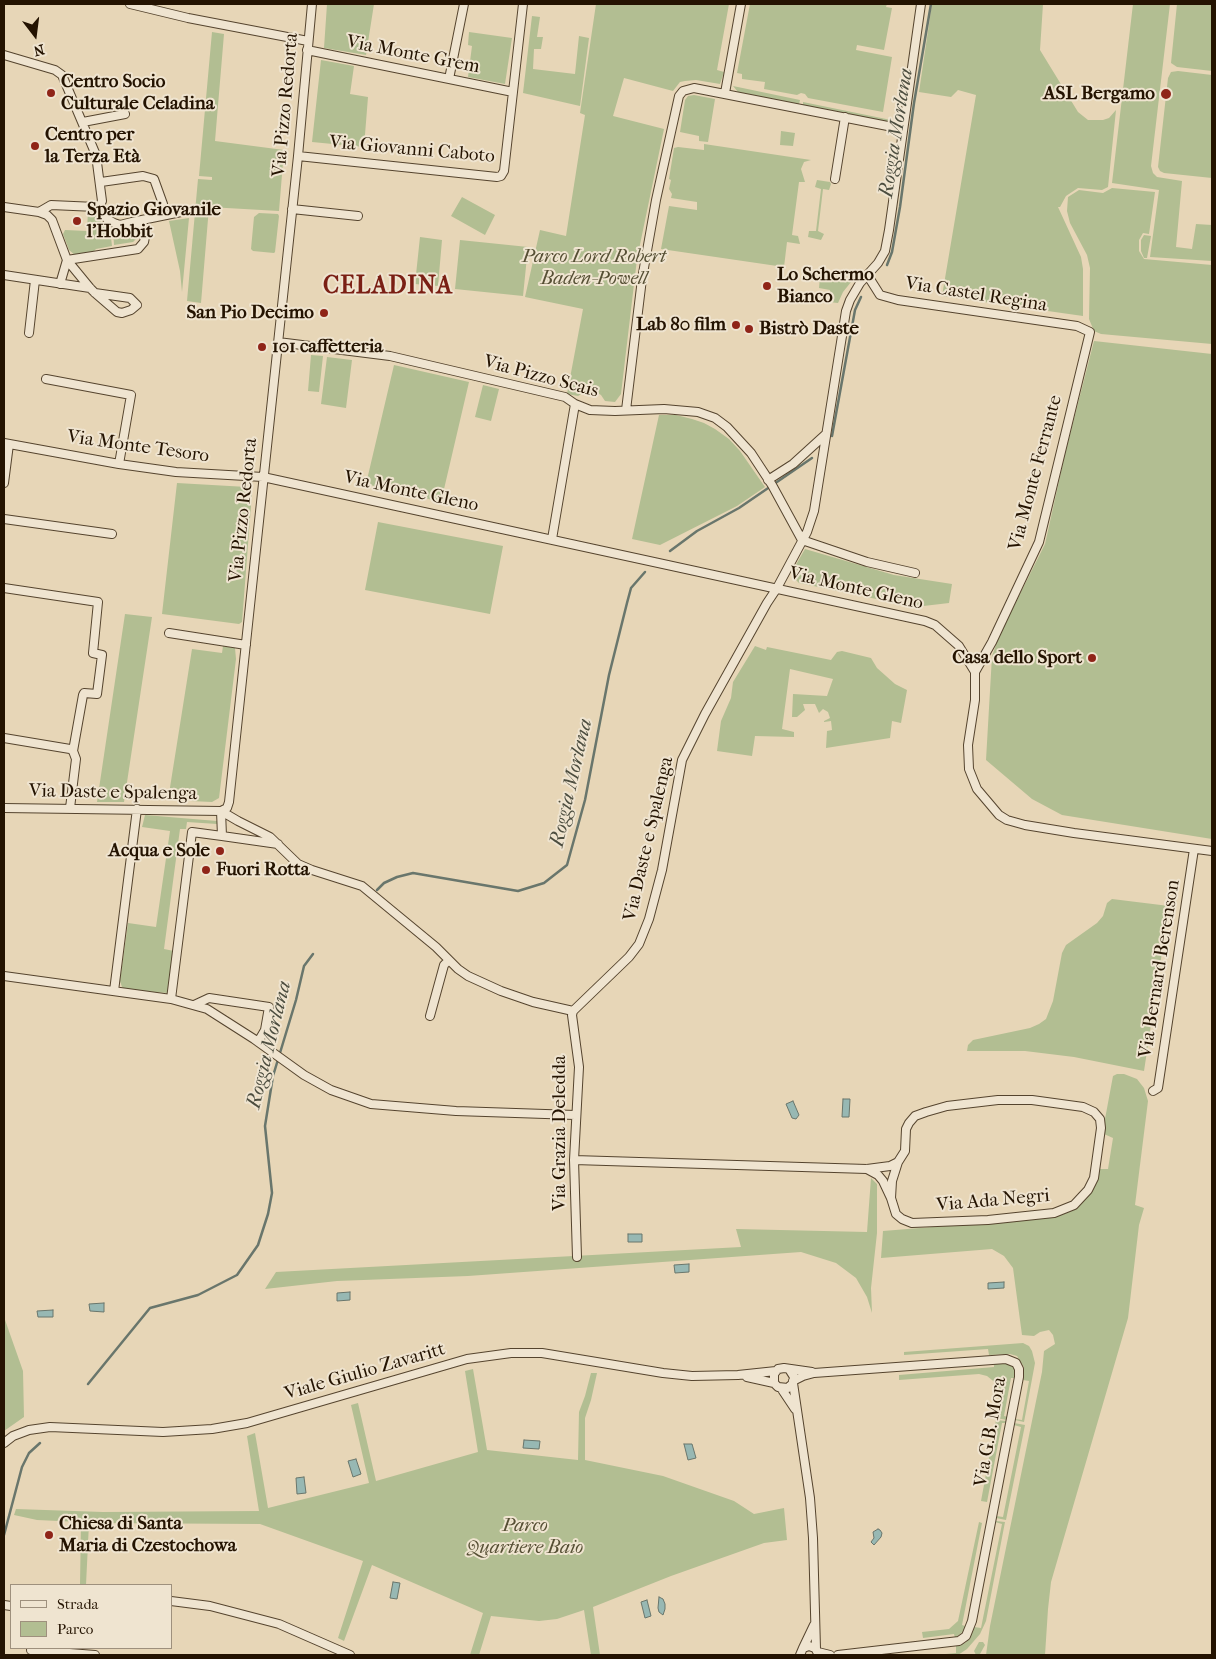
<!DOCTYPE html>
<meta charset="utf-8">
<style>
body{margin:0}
#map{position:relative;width:1216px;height:1659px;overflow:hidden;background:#e7d6b7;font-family:"IM FELL French Canon",serif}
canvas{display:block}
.frame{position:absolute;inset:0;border:5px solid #241301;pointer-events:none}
.legend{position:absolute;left:10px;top:1584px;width:162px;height:65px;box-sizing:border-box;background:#efe4d0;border:1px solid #9e907d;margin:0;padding:6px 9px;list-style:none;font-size:15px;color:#241301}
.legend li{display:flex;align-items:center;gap:10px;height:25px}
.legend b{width:25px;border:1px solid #9e907d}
.north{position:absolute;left:10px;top:10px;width:50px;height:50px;-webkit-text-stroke:4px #efe4d0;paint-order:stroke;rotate:165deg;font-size:14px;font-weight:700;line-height:20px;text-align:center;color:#241301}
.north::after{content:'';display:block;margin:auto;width:18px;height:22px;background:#241301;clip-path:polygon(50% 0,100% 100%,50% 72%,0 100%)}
</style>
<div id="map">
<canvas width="1216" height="1659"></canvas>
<div class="frame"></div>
<ul class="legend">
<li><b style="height:6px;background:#efe4d0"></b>Strada</li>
<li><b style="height:14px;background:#b2be92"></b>Parco</li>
</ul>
<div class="north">N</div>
</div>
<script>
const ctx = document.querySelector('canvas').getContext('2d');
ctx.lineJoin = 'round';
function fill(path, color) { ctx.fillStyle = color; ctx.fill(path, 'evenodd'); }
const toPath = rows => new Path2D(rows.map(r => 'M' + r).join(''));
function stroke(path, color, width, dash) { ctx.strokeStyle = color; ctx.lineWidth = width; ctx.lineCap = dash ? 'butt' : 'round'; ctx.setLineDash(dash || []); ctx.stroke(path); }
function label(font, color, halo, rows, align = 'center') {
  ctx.font = font + ' "IM FELL French Canon",serif'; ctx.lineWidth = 4; ctx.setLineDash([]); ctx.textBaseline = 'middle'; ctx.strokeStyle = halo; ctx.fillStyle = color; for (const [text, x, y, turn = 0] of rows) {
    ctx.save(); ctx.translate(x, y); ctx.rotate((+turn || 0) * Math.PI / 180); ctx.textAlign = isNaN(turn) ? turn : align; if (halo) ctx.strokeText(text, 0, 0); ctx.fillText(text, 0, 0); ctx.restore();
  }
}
const green = toPath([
 [327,4,374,4,366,55,324,48],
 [596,4,729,4,717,70,724,72,720,84,696,80,685,81,680,82,673,91,624,78,613,116,664,129,637,259,621,394,615,402,605,401,601,395,594,391,585,392,578,396,567,394,583,309,525,297,540,230,566,236,585,115,580,113],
 [750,4,887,4,886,7,892,8,884,50,857,45,856,50,892,57,883,112,808,98,805,94,801,93,797,95,764,89,765,82,742,79,742,74,737,73],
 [932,4,1043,4,1040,50,1078,112,1088,120,1103,120,1109,118,1116,110,1108,187,1102,190,1078,188,1066,196,1060,207,1058,207,1081,257,1083,269,1083,316,942,296,976,95,958,90,951,97,919,92],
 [1133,4,1170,4,1151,166,1153,173,1157,177,1182,181,1176,247,1192,249,1196,224,1212,225,1212,261,1150,257,1159,190,1112,183],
 [1177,4,1212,4,1212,71,1177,67,1171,63],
 [532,16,540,17,537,37,543,37,541,49,534,49,533,69,575,74,579,36,589,38,580,106,523,93],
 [212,32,224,34,215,141,284,150,279,211,209,207,201,303,187,301,198,179,212,180,212,177,199,176],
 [469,32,512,38,505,84,468,77,472,46,468,45],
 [321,60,354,66,350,94,368,97,364,147,312,142],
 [1178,71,1212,75,1212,178,1164,173,1160,171,1158,167,1168,78,1171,72],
 [733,86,800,100,799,104,738,92],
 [694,95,715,99,708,142,699,141,699,136,680,132,685,100,688,96],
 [803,102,891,120,890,122,886,122,803,105],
 [781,131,795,133,793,146,780,145],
 [704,144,811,160,804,162,801,169,805,182,799,182,792,235,798,236,800,244,787,242,784,267,661,249,669,206,697,210,697,202,671,198,672,194,669,189,671,180,669,179,674,148,678,147,704,150],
 [817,180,830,182,831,184,829,190,823,189,818,231,824,234,821,240,808,237,809,231,816,231,821,189,815,187],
 [1112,188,1155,192,1149,234,1143,233,1139,240,1139,251,1144,259,1212,265,1212,344,1101,334,1094,331,1089,319,1090,268,1087,255,1070,223,1067,211,1068,197,1079,190,1103,193],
 [462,197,495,215,485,235,451,216],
 [88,211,95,212,103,225,110,229,112,246,96,249,93,252,75,255,69,250,63,234,65,230,87,231],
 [259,213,278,214,279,216,275,252,274,253,253,251,251,249,254,217],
 [189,218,182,292,180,271,169,221],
 [133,226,136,230,138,236,136,239,133,242,114,245,113,230,121,231,121,228],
 [1144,235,1151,236,1147,258,1144,258,1141,251,1141,240],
 [420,237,442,240,438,286,415,284],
 [460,240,528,247,523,296,455,289],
 [820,277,851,282,843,292,838,303,829,302,830,290,819,288],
 [1094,341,1212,354,1212,839,1062,815,1032,799,986,760,992,656,1000,634,1045,544,1065,454],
 [311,355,323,356,319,392,308,391],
 [327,357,352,360,346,408,321,404],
 [394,365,469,382,441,502,366,484],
 [483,385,499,389,491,421,475,417],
 [659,415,676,415,692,419,704,423,715,429,729,439,740,451,765,487,737,506,660,545,632,539],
 [177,483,247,487,250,489,252,493,242,622,239,624,162,614],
 [378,522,503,546,490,614,365,590],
 [805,549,894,575,952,584,949,603,915,607,799,583,793,577,794,568],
 [125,614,152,617,124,802,97,802],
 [223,646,235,648,236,659,219,798,212,802,168,800,192,649,222,653],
 [755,646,766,650,767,647,831,660,837,652,842,651,871,658,877,668,895,684,907,690,901,723,892,721,890,738,826,748,827,731,832,730,831,721,824,722,824,721,830,718,828,712,823,709,819,713,815,704,803,704,805,710,797,717,792,717,793,694,827,696,833,679,790,669,782,729,794,732,794,737,755,736,752,756,717,751,721,721,731,698,733,682],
 [145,815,217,821,217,824,187,822,186,829,180,829,164,949,174,951,168,993,126,990,122,987,120,981,128,923,156,927,170,831,142,827],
 [1112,899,1169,906,1144,1071,1074,1057,1025,1051,967,1051,968,1045,973,1040,1030,1028,1039,1024,1046,1019,1053,1001,1062,953,1066,945,1097,923,1103,916,1107,903],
 [1117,1074,1124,1074,1137,1079,1144,1088,1148,1101,1135,1205,1144,1208,1139,1225,1128,1318,1051,1582,1048,1609,1045,1655,986,1655,990,1626,1042,1372,1044,1351,1055,1344,1053,1335,1049,1330,1040,1332,1034,1336,1022,1335,1013,1268,1004,1256,992,1249,881,1258,883,1231,1055,1217,1071,1211,1086,1199,1096,1183,1099,1169,1108,1169,1113,1138,1104,1134,1105,1119,1113,1076],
 [871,1178,877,1184,877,1233,871,1288,872,1313,867,1297,856,1278,836,1263,801,1252,468,1276,337,1281,265,1289,276,1272,741,1247,736,1229,867,1232],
 [4,1317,23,1371,24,1417,4,1431],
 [1023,1343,1029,1346,1032,1351,1035,1363,1024,1422,1015,1420,1015,1419,1022,1420,1029,1381,1023,1380,1024,1367,1017,1356,1010,1354,989,1355,988,1349,904,1355,904,1352],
 [1008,1363,1014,1368,1015,1374,1014,1378,1011,1378,1004,1416,1008,1417,1007,1420,996,1418,1000,1390,997,1384,987,1376,979,1374,899,1380,899,1375,994,1367,994,1364],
 [473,1369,487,1450,578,1460,579,1412,585,1396,591,1373,597,1373,591,1400,585,1418,585,1460,663,1476,734,1501,754,1514,784,1508,787,1540,764,1543,671,1576,593,1607,600,1655,591,1655,584,1610,557,1619,539,1621,491,1616,479,1655,470,1655,483,1613,372,1565,344,1641,338,1638,363,1561,260,1524,89,1523,86,1585,80,1585,81,1522,37,1520,14,1515,16,1509,103,1512,259,1511,247,1436,255,1433,268,1508,369,1483,351,1405,358,1403,376,1481,478,1452,465,1371],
 [996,1420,1006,1421,1005,1423,1002,1423,987,1502,981,1501],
 [1014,1423,1025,1425,1006,1520,996,1518,996,1516,1003,1517,1021,1427,1014,1425],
 [996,1521,1005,1522,986,1621,980,1634,967,1649,958,1655,935,1655,956,1653,956,1646,965,1643,970,1638,974,1627,981,1628,1002,1524,995,1522],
 [979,1522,982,1523,962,1625,965,1626,964,1631,955,1638,954,1634,923,1638,922,1632,949,1629,958,1621],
 [979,1642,983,1642,985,1645,980,1654,976,1655,974,1651]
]);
const water = toPath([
 [843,1099,850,1099,849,1117,842,1117,843,1099],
 [793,1101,799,1115,796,1119,792,1118,786,1104,793,1101],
 [628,1234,642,1234,642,1242,628,1242,628,1234],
 [689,1264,689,1272,675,1273,674,1265,689,1264],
 [1004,1282,1004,1288,988,1289,988,1283,1004,1282],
 [350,1292,350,1300,337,1301,337,1293,350,1292],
 [104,1303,104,1312,90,1311,89,1304,104,1303],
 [53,1310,53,1317,38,1317,37,1311,53,1310],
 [524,1440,540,1441,539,1449,523,1448,524,1440],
 [684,1444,692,1444,696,1458,688,1460,684,1444],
 [356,1459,361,1474,353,1477,348,1461,356,1459],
 [304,1477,306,1493,297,1494,296,1478,304,1477],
 [878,1529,880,1530,882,1533,881,1537,874,1545,871,1542,874,1538,873,1532,878,1529],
 [393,1582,400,1583,397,1599,390,1598,393,1582],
 [659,1597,663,1599,665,1604,665,1609,663,1615,659,1612,658,1608,659,1597],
 [647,1600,651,1616,645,1618,641,1602,647,1600]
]);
const stream = toPath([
 [887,265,892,252,900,207,914,103,931,4],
 [832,436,855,310,861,297],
 [670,551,697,531,739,508,812,458],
 [377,890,384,883,397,877,413,873,518,891,544,883,567,865,585,800,609,675,627,603,631,588,645,572],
 [88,1384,150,1308,198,1295,237,1275,258,1245,268,1214,272,1193,265,1126,273,1076,296,1000,304,966,313,954],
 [4,1535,22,1467,29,1453,40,1443]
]);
const street = toPath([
 [130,4,188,18,308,41],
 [307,50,513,92],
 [4,55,55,70,62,75,96,155,102,201,100,205,96,207],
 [449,79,464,4],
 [725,93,741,4],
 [83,122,125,114],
 [298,156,497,177,501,176,504,171,523,4],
 [835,179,845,117],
 [101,182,143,176,154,179,163,204],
 [4,207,39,212,51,205,96,207,101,210,107,219,114,223,120,225,132,222,143,231,145,237,144,242,138,249,67,260],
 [292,209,358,216],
 [39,212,47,215,52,220,67,260,90,288,95,293,117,312,122,313,131,310,137,305,130,298,95,293],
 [132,222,181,212],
 [4,275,90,288],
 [868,276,880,295,898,300,1077,326,1090,332,1039,542,992,642,975,672],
 [60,284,67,260],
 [29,333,35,280],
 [278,342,390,356,565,397,575,404,590,410,615,411,664,409,698,412,715,418,727,427,751,453,772,485,802,540,867,562,915,573],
 [46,379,131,395,119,464],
 [626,410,642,279,656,200,679,96,683,91,694,88,903,129],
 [4,443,119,464,176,472,263,477,925,621,935,625,959,646,975,672,975,700,968,745,969,769,977,789,999,815,1007,820,1025,825,1074,833,1212,851],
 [768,480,793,464,826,434],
 [4,483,9,444],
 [4,519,112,534],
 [552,539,575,404],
 [4,588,98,602,93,653,102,655,97,694,84,693,83,695,73,751],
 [169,633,246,645],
 [4,738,70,749,73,751,76,759,70,808],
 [4,808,221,811,238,821,270,837,298,864,312,870,362,886,436,947,458,969,468,976,501,991,533,1002,573,1011],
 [221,811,227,808,229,802,298,156,312,4],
 [222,836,278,844],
 [4,976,171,999,207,1009,254,1039,304,1075,331,1090,371,1104,456,1111,575,1115],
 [114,991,137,809],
 [171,999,192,832,222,836,221,811],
 [194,1005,209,998,269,1007,265,1030,258,1042],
 [573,1011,629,957,639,944,649,919,662,870,682,760,705,714,767,603,777,588,807,532,814,511,846,311,850,300,860,283,878,263,885,251,889,230,921,4],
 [573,1011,572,1015,579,1067,574,1160,577,1257],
 [430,1016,444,965,448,961],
 [1153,1091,1158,1088,1194,849],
 [574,1160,867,1169,890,1166,898,1162],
 [867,1169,878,1175,883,1181,891,1198,896,1214,902,1219,912,1223,988,1220,1054,1213,1074,1205,1088,1190,1094,1178,1101,1128,1100,1119,1094,1112,1083,1107,1032,1100,998,1100,947,1106,926,1112,915,1116,909,1123,906,1129,905,1151,898,1162,892,1181,891,1198],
 [789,1369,794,1377,793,1383,810,1498,813,1538,816,1649],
 [747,1377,774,1383],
 [793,1381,803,1376,814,1373,1006,1359,1016,1363,1019,1369,1019,1377,972,1621,966,1636,959,1641,838,1655],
 [793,1383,788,1388,778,1387,774,1383,774,1374,778,1369,784,1368,812,1372],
 [781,1388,795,1409],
 [4,1443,13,1436,29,1430,50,1427,163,1432,212,1429,247,1423,467,1359,511,1353,542,1353,663,1373,692,1376,738,1375,776,1371],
 [171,1601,210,1606,279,1624,350,1655],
 [4,1605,11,1606],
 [803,1648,814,1625],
 [31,1650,95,1655],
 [818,1652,830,1655],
 [800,1655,803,1648,809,1646,815,1648,819,1655]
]);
const markers = [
 [51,93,5,"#8f2418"],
 [1166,94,6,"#8f2418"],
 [35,146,5,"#8f2418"],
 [77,221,5,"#8f2418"],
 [767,286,5,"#8f2418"],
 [324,313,5,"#8f2418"],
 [736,325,5,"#8f2418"],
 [749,329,5,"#8f2418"],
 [262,347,5,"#8f2418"],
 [1092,658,5,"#8f2418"],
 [220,851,5,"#8f2418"],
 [206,870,5,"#8f2418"],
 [49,1535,5,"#8f2418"]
];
const streetNames = [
 ["Via Monte Grem",413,55,11],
 ["Via Pizzo Redorta",286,105,-85],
 ["Via Giovanni Caboto",412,150,5],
 ["Via Castel Regina",976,295,9],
 ["Via Pizzo Scais",541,377,15],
 ["Via Monte Tesoro",138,447,8],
 ["Via Monte Ferrante",1036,473,-75],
 ["Via Monte Gleno",411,492,12],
 ["Via Pizzo Redorta",244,510,-84],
 ["Via Monte Gleno",856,589,13],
 ["Via Daste e Spalenga",113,793,1],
 ["Via Daste e Spalenga",649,839,-77],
 ["Via Bernard Berenson",1160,969,-81],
 ["Via Grazia Deledda",560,1133,-90],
 ["Via Ada Negri",993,1201,-5],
 ["Viale Giulio Zavaritt",365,1372,-16],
 ["Via G.B. Mora",991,1432,-80]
];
const poiNames = [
 ["Centro Socio",61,82],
 ["Culturale Celadina",61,104],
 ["ASL Bergamo",1155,94,"right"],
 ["Centro per",45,135],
 ["la Terza Età",45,157],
 ["Spazio Giovanile",87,210],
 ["l'Hobbit",87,232],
 ["Lo Schermo",777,275],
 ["Bianco",777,297],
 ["San Pio Decimo",314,313,"right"],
 ["Lab 80 film",726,325,"right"],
 ["Bistrò Daste",759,329],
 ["101 caffetteria",272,347],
 ["Casa dello Sport",1082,658,"right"],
 ["Acqua e Sole",210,851,"right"],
 ["Fuori Rotta",216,870],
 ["Chiesa di Santa",59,1524],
 ["Maria di Czestochowa",59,1546]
];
const parkNames = [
 ["Parco Lord Robert",594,257],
 ["Baden-Powell",594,279],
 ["Parco",525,1526],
 ["Quartiere Baio",525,1548]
];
const waterNames = [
 ["Roggia Morlana",897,133,-81],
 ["Roggia Morlana",572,783,-77],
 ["Roggia Morlana",270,1045,-76]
];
const districtNames = [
 ["CELADINA",388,287]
];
fill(green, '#b2be92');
fill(water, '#97b8b3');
stroke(water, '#69766c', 1);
stroke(stream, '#69766c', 2.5);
stroke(street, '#55442e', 10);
stroke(street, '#efe4d0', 8);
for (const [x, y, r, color] of markers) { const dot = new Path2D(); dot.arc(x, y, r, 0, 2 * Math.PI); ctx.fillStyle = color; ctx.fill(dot); stroke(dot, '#efe4d0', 2); }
label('19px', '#241301', '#efe4d0', streetNames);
label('bold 19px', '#241301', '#efe4d0', poiNames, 'left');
label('italic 19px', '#564f34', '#efe4d0', parkNames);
label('italic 20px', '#4c4d3f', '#efe4d0', waterNames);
ctx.letterSpacing = '1px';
label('bold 24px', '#7a1f14', '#efe4d0', districtNames);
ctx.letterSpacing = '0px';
</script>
